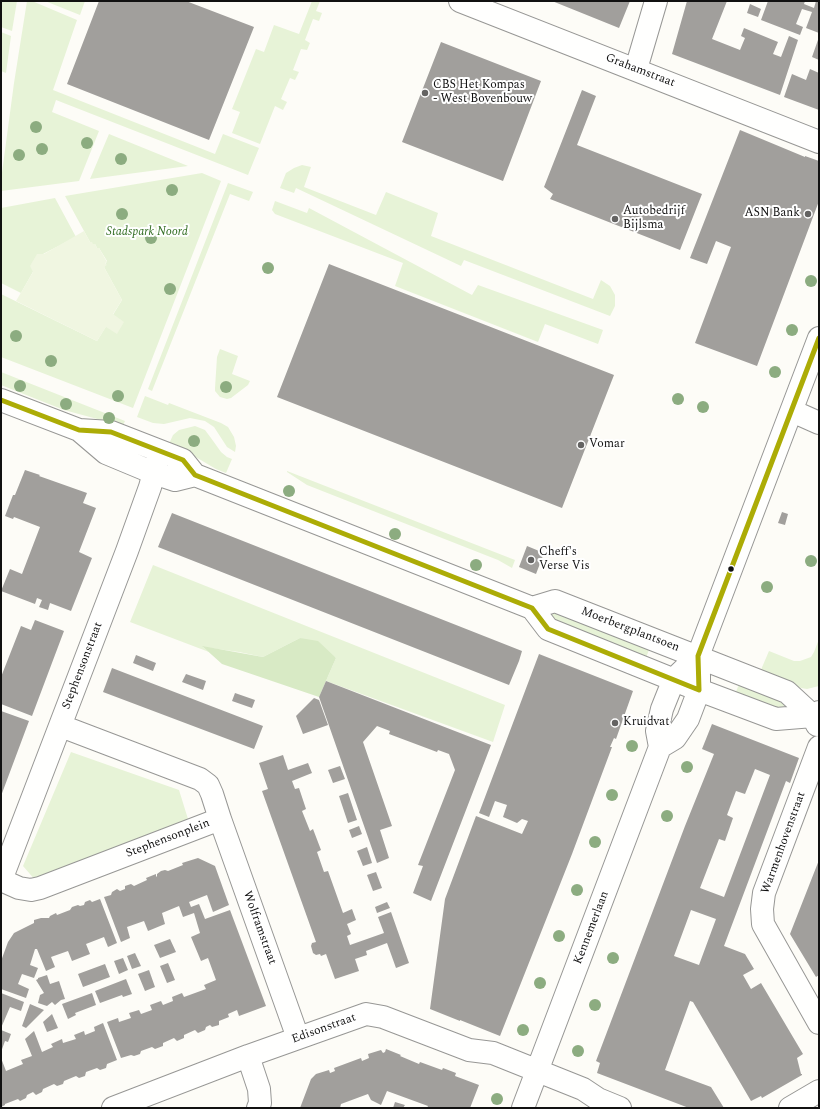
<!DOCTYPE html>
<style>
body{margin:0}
#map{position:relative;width:820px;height:1109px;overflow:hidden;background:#fdfcf7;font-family:Spectral,serif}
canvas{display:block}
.frame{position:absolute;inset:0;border:2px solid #111;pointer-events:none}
</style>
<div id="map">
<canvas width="820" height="1109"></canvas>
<div class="frame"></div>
</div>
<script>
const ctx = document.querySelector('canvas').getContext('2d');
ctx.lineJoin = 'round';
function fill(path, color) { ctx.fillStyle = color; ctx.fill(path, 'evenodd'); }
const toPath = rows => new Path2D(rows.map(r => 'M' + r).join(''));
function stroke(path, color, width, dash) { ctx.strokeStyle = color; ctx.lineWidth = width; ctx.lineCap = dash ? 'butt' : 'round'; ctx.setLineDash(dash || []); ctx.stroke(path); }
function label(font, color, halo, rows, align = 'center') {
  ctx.font = font + ' Spectral,serif'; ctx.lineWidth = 4; ctx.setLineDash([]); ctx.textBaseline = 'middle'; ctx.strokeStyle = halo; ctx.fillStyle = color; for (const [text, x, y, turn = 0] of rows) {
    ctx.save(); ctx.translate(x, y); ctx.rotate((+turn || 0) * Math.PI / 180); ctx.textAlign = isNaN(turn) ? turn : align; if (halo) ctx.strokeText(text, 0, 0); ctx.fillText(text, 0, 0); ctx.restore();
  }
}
const green = toPath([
 [1,1,17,1,12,31,1,27],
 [27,1,32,1,77,20,53,90,215,154,223,134,259,148,248,175,56,100,52,112,99,131,79,181,1,191,1,180,14,83],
 [45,1,85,1,80,15],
 [312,1,320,1,316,11,322,13,319,21,313,19,305,40,310,43,307,50,301,49,293,70,299,72,295,80,290,78,281,99,287,102,283,110,275,106,260,144,232,133,240,112,232,109,256,49,264,52,274,25,299,34],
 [1,32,11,36,6,73,1,71],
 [109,134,188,166,90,179],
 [302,165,311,167,304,187,376,215,386,192,438,213,431,236,593,299,601,280,610,286,615,295,615,306,610,316,464,260,461,266,296,188,294,193,280,188,286,173,294,168],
 [202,173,221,181,133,408,1,357,1,294,97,341,122,300,104,267,107,261,99,248,97,248,95,244,93,245,90,242,65,196],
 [228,183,253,192,249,201,230,194,152,391,148,389],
 [55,198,76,237,43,254,21,293,1,283,1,208],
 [275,201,307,213,309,208,472,295,478,285,603,330,598,344,545,324,538,342,395,286,403,263,275,214,272,210],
 [220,349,238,356,232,374,250,381,248,385,231,398,227,399,220,397,215,391,215,388,217,357],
 [1,372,125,421,122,428,101,420,64,410,1,385],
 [145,396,168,405,169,403,221,423,228,427,234,437,236,446,235,452,227,447,214,427,205,421,190,418,164,424,153,423,137,417],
 [195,426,205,430,211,438,221,452,227,457,232,459,226,473,216,469,194,456,168,446,173,435,179,430],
 [287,471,515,560,512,568,498,560,307,485,287,472],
 [153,565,505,705,493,742,326,681,336,658,300,638,263,657,239,652,203,647,209,652,130,622],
 [553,610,650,647,646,658,552,621,548,613],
 [819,639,819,686,807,689,801,688,760,672,769,651,794,661,800,661,811,657,814,652],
 [740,682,781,699,784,704,784,707,779,710,735,694],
 [71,752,179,790,188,819,36,881,23,866]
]);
const forest = toPath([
 [300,638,318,641,336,658,319,697,222,664,202,646,263,657]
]);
const pitch = toPath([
 [84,231,90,242,92,242,93,244,95,244,97,248,99,248,107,262,105,263,107,265,104,267,122,300,113,314,124,322,117,334,106,327,97,341,16,301,33,272,30,266,37,254,44,254]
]);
const building = toPath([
 [99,1,186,1,254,27,209,140,67,84],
 [552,1,630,1,619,28],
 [687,1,727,1,712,39,740,50,745,38,741,36,744,28,778,42,773,54,781,57,789,36,798,40,780,95,672,54],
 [768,1,805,1,804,4,814,8,816,1,819,2,819,33,806,28,812,12,802,9,796,24,803,27,800,35,761,20],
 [750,4,761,9,758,17,747,13],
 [819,37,819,60,812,57],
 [441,42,541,81,503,181,402,142],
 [810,69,819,73,819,110,784,97,792,74,806,80],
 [582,90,596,96,577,145,702,194,680,250,550,199,553,194,544,187],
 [740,130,805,157,805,156,819,161,819,201,757,366,695,343,731,247,716,241,707,264,690,258],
 [329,264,614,375,562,508,277,397],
 [25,470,40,475,39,476,87,493,83,503,96,508,79,552,92,558,71,611,50,603,48,610,39,607,42,600,37,598,35,604,1,591,10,569,22,574,40,527,14,517,13,519,5,516,13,495,15,495],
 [782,512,788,514,785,525,778,523],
 [172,513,522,651,519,661,509,685,158,547],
 [527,546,544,553,536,574,519,567],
 [35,620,64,631,32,716,1,704,1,677,21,626,31,630],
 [539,654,633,691,616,739,614,738,610,747,612,747,572,854,500,1036,460,1020,460,1021,430,1009,445,899,476,816,522,834,528,821,522,819,517,823,503,817,507,805,495,801,489,817,479,813],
 [136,655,156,663,153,671,133,663],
 [112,668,263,726,254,749,103,692],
 [186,674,206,681,203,690,182,682],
 [326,681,491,745,431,901,413,893,423,866,418,865,455,770,449,754,438,750,437,752,389,734,390,731,377,726,363,742,392,826,380,830,389,858,377,863,319,697],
 [235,693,255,700,252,708,232,701],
 [314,698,319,700,328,725,303,734,296,716],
 [1,711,29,721,1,796],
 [712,724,799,758,790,783,786,781,724,946,745,954,754,969,743,975,751,989,761,983,803,1054,797,1058,801,1074,802,1074,802,1075,762,1098,761,1096,751,1101,693,1002,690,1001,665,1070,711,1087,724,1108,689,1108,597,1073,600,1063,596,1061,685,826,714,754,702,749],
 [755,769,770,775,724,897,700,888,719,839,725,841,733,818,727,815,736,791,745,794],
 [691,910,716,919,699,965,674,956],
 [283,755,288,770,308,763,312,773,292,781,295,789,299,788,306,809,302,811,310,831,313,829,321,850,317,852,324,872,328,871,343,913,352,909,356,920,347,924,351,934,347,936,350,945,384,933,378,917,391,912,409,963,396,968,387,943,366,951,367,955,355,959,359,971,335,979,326,954,321,956,320,954,316,955,313,953,311,946,312,943,316,942,262,791,268,789,259,763],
 [340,766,345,779,333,783,328,770],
 [348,793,357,820,348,823,339,796],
 [359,826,362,834,352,838,349,830],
 [367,847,372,863,363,866,357,851],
 [198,858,215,866,229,905,213,912,207,895,189,902,191,907,199,904,205,919,230,910,266,1006,239,1016,237,1010,228,1014,229,1017,219,1021,219,1025,212,1027,210,1025,206,1027,205,1030,198,1033,195,1030,184,1035,184,1038,177,1041,174,1038,163,1043,163,1046,155,1049,152,1047,141,1051,140,1054,134,1056,131,1055,121,1058,107,1022,118,1018,119,1022,131,1018,129,1013,139,1010,141,1014,152,1010,150,1005,161,1001,163,1005,173,1001,172,997,182,993,184,997,206,989,204,985,216,980,208,958,201,961,191,937,200,933,194,913,183,917,179,906,162,913,165,924,148,931,144,921,127,927,130,938,121,942,104,897,111,895,112,892,117,889,120,891,125,889,125,886,131,884,134,886,147,880,146,878,156,874,156,877,157,876,157,874,161,871,165,870,168,871,183,865,182,863],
 [819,860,819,975,816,977,790,934],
 [376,872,382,888,373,891,367,875],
 [100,899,117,943,108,947,104,937,86,944,90,954,72,961,68,951,51,957,55,967,46,971,37,949,35,949,30,965,38,968,34,978,22,974,18,984,29,989,26,998,1,989,1,961,8,942,14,933,34,923,34,920,41,918,49,918,50,916,56,913,57,915,70,910,72,907,78,905,80,906,84,905,85,902,90,900,92,902],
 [387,902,390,908,377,913,375,907],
 [170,939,176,952,160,958,154,945],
 [135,953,141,966,132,969,127,956],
 [123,958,128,970,119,974,114,961],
 [168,963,175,980,167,983,160,966],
 [105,964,110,977,83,987,78,974],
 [149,970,155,987,145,991,138,974],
 [47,975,50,984,59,981,65,999,61,1000,55,1005,52,1002,47,1006,38,1003,40,995,44,993,36,980,38,979,38,978],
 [126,979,132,994,123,997,122,995,100,1003,95,991],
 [1,993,24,1002,21,1011,10,1007,1,1028],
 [92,993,96,1005,75,1013,76,1015,68,1019,62,1004],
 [30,1004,44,1010,26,1028,22,1026],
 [52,1014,58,1028,47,1032,43,1022],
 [103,1023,117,1060,107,1064,106,1068,100,1070,97,1068,86,1072,85,1076,79,1078,76,1076,64,1081,63,1084,57,1086,54,1084,43,1089,42,1092,36,1095,33,1092,27,1095,26,1098,20,1101,18,1099,5,1104,5,1105,1,1107,1,1058,6,1071,23,1064,21,1060,32,1056,25,1039,34,1031,42,1052,53,1047,51,1044,62,1039,63,1043,76,1039,74,1035,84,1031,85,1035,95,1031,94,1027],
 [1,1030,11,1034,8,1042,5,1041,1,1052],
 [386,1049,401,1055,400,1056,419,1064,420,1062,442,1070,443,1068,456,1073,455,1076,479,1085,470,1108,427,1108,428,1106,387,1091,381,1105,371,1100,368,1094,341,1104,340,1108,300,1108,311,1079,316,1074,329,1070,330,1073,335,1071,334,1068,361,1058,362,1061,369,1058,368,1054,381,1050,383,1053,385,1052],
 [395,1102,405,1105,403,1108,393,1108]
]);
const minor = toPath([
 [460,1,819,142],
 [636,69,656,1],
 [1,400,79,430,111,432,183,460,195,475,532,608,548,629,699,690,776,719,813,716,819,712],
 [792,411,819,423],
 [79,430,106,453,154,473,175,480,195,475],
 [532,608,555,601,787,692,813,716,817,725],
 [660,747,675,738,688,719,699,690,699,675],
 [819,747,764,893,762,909,763,924,819,1023],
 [220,819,298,1038],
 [1,880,127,551,150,487,160,451],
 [1,880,19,888,31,890,40,888,220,819,212,794,208,785,200,779,61,726],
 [248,1056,259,1089,260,1103,258,1108],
 [113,1108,248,1056,366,1014,383,1017,469,1050,493,1053,583,1089,598,1099,620,1108],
 [523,1108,660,747,657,731,662,709,674,679,698,656,819,338],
 [790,1108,819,1091]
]);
const bus1 = toPath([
 [1,400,79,430,111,432,183,460,195,475,532,608,548,629,699,690,698,656,819,338]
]);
const trees = [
 [36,127],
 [87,143],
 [42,149],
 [19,155],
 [121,159],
 [172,190],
 [122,214],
 [151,238],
 [268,268],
 [811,281],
 [170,289],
 [792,330],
 [16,336],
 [51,361],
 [775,372],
 [20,386],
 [226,387],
 [118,396],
 [678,399],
 [66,404],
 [703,407],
 [109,418],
 [194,441],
 [289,491],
 [395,534],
 [811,561],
 [476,565],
 [767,587],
 [632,746],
 [687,767],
 [612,795],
 [667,816],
 [595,842],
 [577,890],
 [559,936],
 [613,958],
 [540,983],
 [595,1005],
 [523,1030],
 [578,1051],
 [497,1099]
];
const markers = [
 [425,93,4,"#646362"],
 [808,214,4,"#646362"],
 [615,219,4,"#646362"],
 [581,445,4,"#646362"],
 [531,560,4,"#646362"],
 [731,569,3.5,"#111"],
 [615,723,4,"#646362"]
];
const streetNames = [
 ["Grahamstraat",640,71,21],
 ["Moerbergplantsoen",630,630,21],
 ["Stephensonstraat",83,666,-69],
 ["Stephensonplein",168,839,-21],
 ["Warmenhovenstraat",784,843,-70],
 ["Wolframstraat",259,928,70],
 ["Kennemerlaan",592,928,-69],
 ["Edisonstraat",324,1029,-20]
];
const poiNames = [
 ["CBS Het Kompas",433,86],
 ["- West Bovenbouw",433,100],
 ["Autobedrijf",623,212],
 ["Bijlsma",623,226],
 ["ASN Bank",800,214,"right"],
 ["Vomar",589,445],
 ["Cheff's",539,553],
 ["Verse Vis",539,567],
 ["Kruidvat",623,723]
];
const parkNames = [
 ["Stadspark Noord",147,233]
];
fill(green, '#e7f3d7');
fill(forest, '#d8eac5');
fill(pitch, '#f0f6e1');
fill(building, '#a19f9c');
stroke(minor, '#979795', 24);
stroke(minor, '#fffffe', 22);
stroke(bus1, '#acac06', 5);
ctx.fillStyle = '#8cac80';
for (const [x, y] of trees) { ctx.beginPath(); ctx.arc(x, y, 6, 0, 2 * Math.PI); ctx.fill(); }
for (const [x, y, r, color] of markers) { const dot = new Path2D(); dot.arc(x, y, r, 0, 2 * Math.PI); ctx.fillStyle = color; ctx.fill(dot); stroke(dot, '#fff', 1.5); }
label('12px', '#111', '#fff', streetNames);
label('12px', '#111', '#fff', poiNames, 'left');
label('italic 12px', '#2f6b1f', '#fff', parkNames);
</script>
